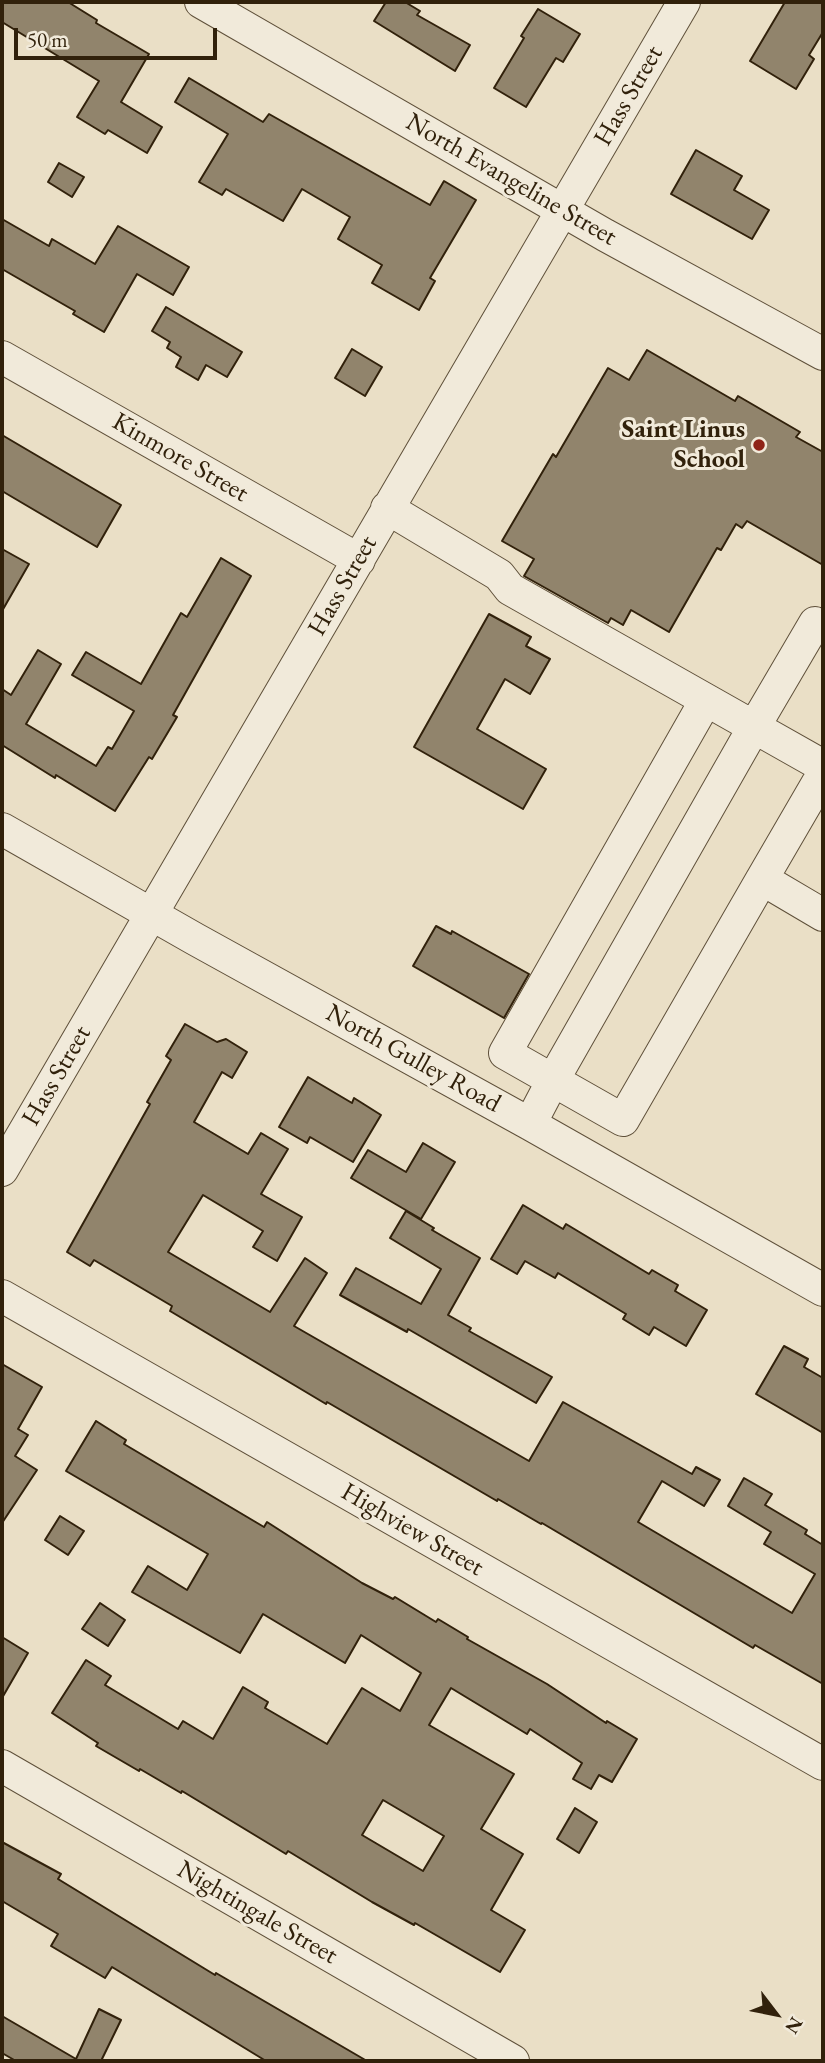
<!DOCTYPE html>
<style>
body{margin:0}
#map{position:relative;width:825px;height:2063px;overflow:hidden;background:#eadfc6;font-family:"EB Garamond",serif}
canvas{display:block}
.frame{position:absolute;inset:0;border:4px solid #31210b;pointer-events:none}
.north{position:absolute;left:741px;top:1979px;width:70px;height:70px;-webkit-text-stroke:5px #f1eada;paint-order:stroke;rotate:122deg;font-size:19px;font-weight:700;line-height:28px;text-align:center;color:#31210b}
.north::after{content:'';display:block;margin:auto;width:24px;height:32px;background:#31210b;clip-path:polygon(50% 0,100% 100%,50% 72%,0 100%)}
.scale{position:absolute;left:14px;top:28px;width:203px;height:32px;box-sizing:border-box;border:4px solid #31210b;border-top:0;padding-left:9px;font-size:21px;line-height:24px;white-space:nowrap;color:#31210b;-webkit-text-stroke:5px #f1eada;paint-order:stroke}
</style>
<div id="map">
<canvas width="825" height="2063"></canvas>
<div class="frame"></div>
<div class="north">N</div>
<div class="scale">50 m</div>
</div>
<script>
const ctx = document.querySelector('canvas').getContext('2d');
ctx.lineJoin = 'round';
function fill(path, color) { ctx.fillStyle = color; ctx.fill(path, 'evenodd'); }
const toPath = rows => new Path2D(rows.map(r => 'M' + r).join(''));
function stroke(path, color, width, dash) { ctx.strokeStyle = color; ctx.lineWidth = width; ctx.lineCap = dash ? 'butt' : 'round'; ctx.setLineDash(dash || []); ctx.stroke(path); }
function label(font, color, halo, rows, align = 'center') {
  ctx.font = font + ' "EB Garamond",serif'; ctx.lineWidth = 6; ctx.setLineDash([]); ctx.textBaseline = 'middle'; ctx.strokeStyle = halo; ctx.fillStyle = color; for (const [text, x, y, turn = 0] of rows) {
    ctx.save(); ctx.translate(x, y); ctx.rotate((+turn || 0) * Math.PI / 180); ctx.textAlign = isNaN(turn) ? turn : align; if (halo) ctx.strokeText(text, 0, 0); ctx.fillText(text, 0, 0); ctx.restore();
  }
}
const building = toPath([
 [2,2,68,2,97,20,96,23,149,54,121,102,162,127,147,153,108,130,105,134,77,117,99,81,2,22,2,2],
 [386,2,405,2,420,11,417,15,470,45,455,71,374,21,386,2],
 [785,2,823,2,823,32,809,55,814,59,796,89,750,61,785,2],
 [538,9,580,34,563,62,556,58,526,107,494,88,524,38,521,36,538,9],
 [189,78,263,122,269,114,430,205,444,181,476,200,430,278,435,281,419,310,372,283,382,265,338,239,350,217,302,189,283,221,226,189,222,195,199,182,228,134,175,102,189,78],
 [696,150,742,176,734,190,769,210,752,239,671,194,696,150],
 [59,163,84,177,72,197,48,182,59,163],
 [2,219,49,246,52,239,95,264,118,226,189,267,173,295,137,274,104,332,73,314,75,311,2,269,2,219],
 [166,307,242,352,227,377,206,365,198,380,176,367,181,357,167,348,170,342,152,331,166,307],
 [352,349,382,367,365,396,335,378,352,349],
 [647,350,735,401,738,396,800,432,796,437,823,452,823,565,747,521,742,528,736,524,721,550,717,548,669,632,631,610,623,625,611,618,608,623,524,576,534,559,502,541,553,454,556,457,608,368,629,380,647,350],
 [2,435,121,505,97,547,2,491,2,435],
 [2,549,29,564,2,611,2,549],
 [221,558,251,576,173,715,177,717,152,759,149,757,115,811,56,775,55,778,2,745,2,689,11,695,38,650,61,664,26,724,96,766,108,747,112,749,134,711,72,675,86,652,141,684,181,613,187,617,221,558],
 [489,614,531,637,526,646,550,659,530,694,505,679,477,729,546,769,523,809,414,747,489,614],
 [436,926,451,934,452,931,529,974,504,1018,413,966,436,926],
 [185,1024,217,1042,226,1039,247,1052,232,1078,222,1072,194,1122,248,1154,261,1133,288,1149,261,1194,302,1217,277,1261,253,1247,263,1231,203,1195,168,1252,270,1312,305,1258,327,1273,294,1326,529,1461,563,1402,692,1474,696,1467,720,1480,704,1506,662,1481,638,1522,792,1613,815,1574,764,1544,771,1532,728,1506,744,1478,772,1494,765,1505,807,1530,805,1534,823,1545,823,1684,755,1645,753,1648,542,1523,541,1524,498,1499,497,1501,327,1402,326,1404,170,1311,172,1306,94,1260,90,1266,67,1252,150,1104,147,1102,171,1060,166,1056,185,1024],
 [308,1077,352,1103,354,1098,381,1115,353,1162,310,1137,307,1143,279,1127,308,1077],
 [423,1143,455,1162,421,1219,351,1178,368,1150,406,1172,423,1143],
 [523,1205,563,1229,566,1224,649,1274,652,1270,678,1285,675,1291,707,1310,686,1346,654,1327,649,1335,623,1319,626,1314,558,1273,555,1278,525,1261,517,1274,491,1259,523,1205],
 [406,1211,434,1228,432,1230,480,1258,448,1315,471,1328,469,1331,552,1377,536,1403,408,1329,407,1332,340,1295,356,1268,421,1304,441,1269,390,1238,406,1211],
 [784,1346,808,1359,804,1367,823,1378,823,1433,756,1394,784,1346],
 [2,1364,42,1387,18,1429,28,1435,15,1456,37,1470,2,1523,2,1364],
 [96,1421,126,1440,124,1444,264,1527,267,1522,362,1583,393,1599,395,1597,436,1622,438,1619,468,1637,467,1639,547,1684,606,1723,607,1721,637,1739,612,1782,599,1775,591,1789,573,1779,582,1763,530,1729,527,1734,451,1688,429,1725,514,1774,481,1829,523,1854,491,1910,525,1930,500,1972,415,1923,414,1925,372,1902,288,1851,286,1854,182,1791,181,1793,140,1769,139,1771,96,1746,98,1743,52,1713,86,1660,111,1676,105,1685,178,1729,183,1721,213,1739,243,1687,268,1702,265,1708,327,1744,362,1688,400,1711,421,1673,361,1635,345,1663,263,1614,240,1653,132,1592,148,1566,187,1590,208,1554,66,1471,96,1421],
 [383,1800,444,1836,423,1871,362,1835,383,1800],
 [60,1516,84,1531,68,1555,45,1540,60,1516],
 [100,1603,125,1620,108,1646,82,1629,100,1603],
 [2,1637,28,1653,2,1698,2,1637],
 [575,1808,597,1822,579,1853,557,1839,575,1808],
 [2,1842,61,1874,58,1879,215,1975,216,1973,367,2061,266,2061,112,1967,105,1978,51,1946,58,1934,2,1901,2,1842],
 [99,2009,121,2020,101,2061,16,2061,2,2053,2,2016,76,2059,99,2009]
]);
const minor = toPath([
 [201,2,605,235,823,354],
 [2,357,359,560],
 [387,508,499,575,510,589,754,727,815,623],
 [706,700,505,1053,623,1120,762,879,823,915],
 [2,829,195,939,530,1124,823,1290],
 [762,879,823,774],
 [530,1124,553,1080,754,727,823,766],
 [2,1170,684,2],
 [2,1296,823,1764],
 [2,1766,513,2061]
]);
const markers = [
 [759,445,7,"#8f2418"]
];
const streetNames = [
 ["Hass Street",629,96,-60],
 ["North Evangeline Street",511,180,30],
 ["Kinmore Street",180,458,30],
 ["Hass Street",343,586,-60],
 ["North Gulley Road",413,1059,29],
 ["Hass Street",57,1076,-60],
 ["Highview Street",412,1530,30],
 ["Nightingale Street",257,1913,30]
];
const poiNames = [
 ["Saint Linus",745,430],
 ["School",745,460]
];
fill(building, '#91846c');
stroke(building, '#31210b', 2);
stroke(minor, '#5f503a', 34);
stroke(minor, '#f1eada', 32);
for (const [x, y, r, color] of markers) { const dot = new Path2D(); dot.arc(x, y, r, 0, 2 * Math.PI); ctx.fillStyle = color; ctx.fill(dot); stroke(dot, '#f1eada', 2.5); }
label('26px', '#31210b', '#f1eada', streetNames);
label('bold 26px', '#31210b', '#f1eada', poiNames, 'right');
</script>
